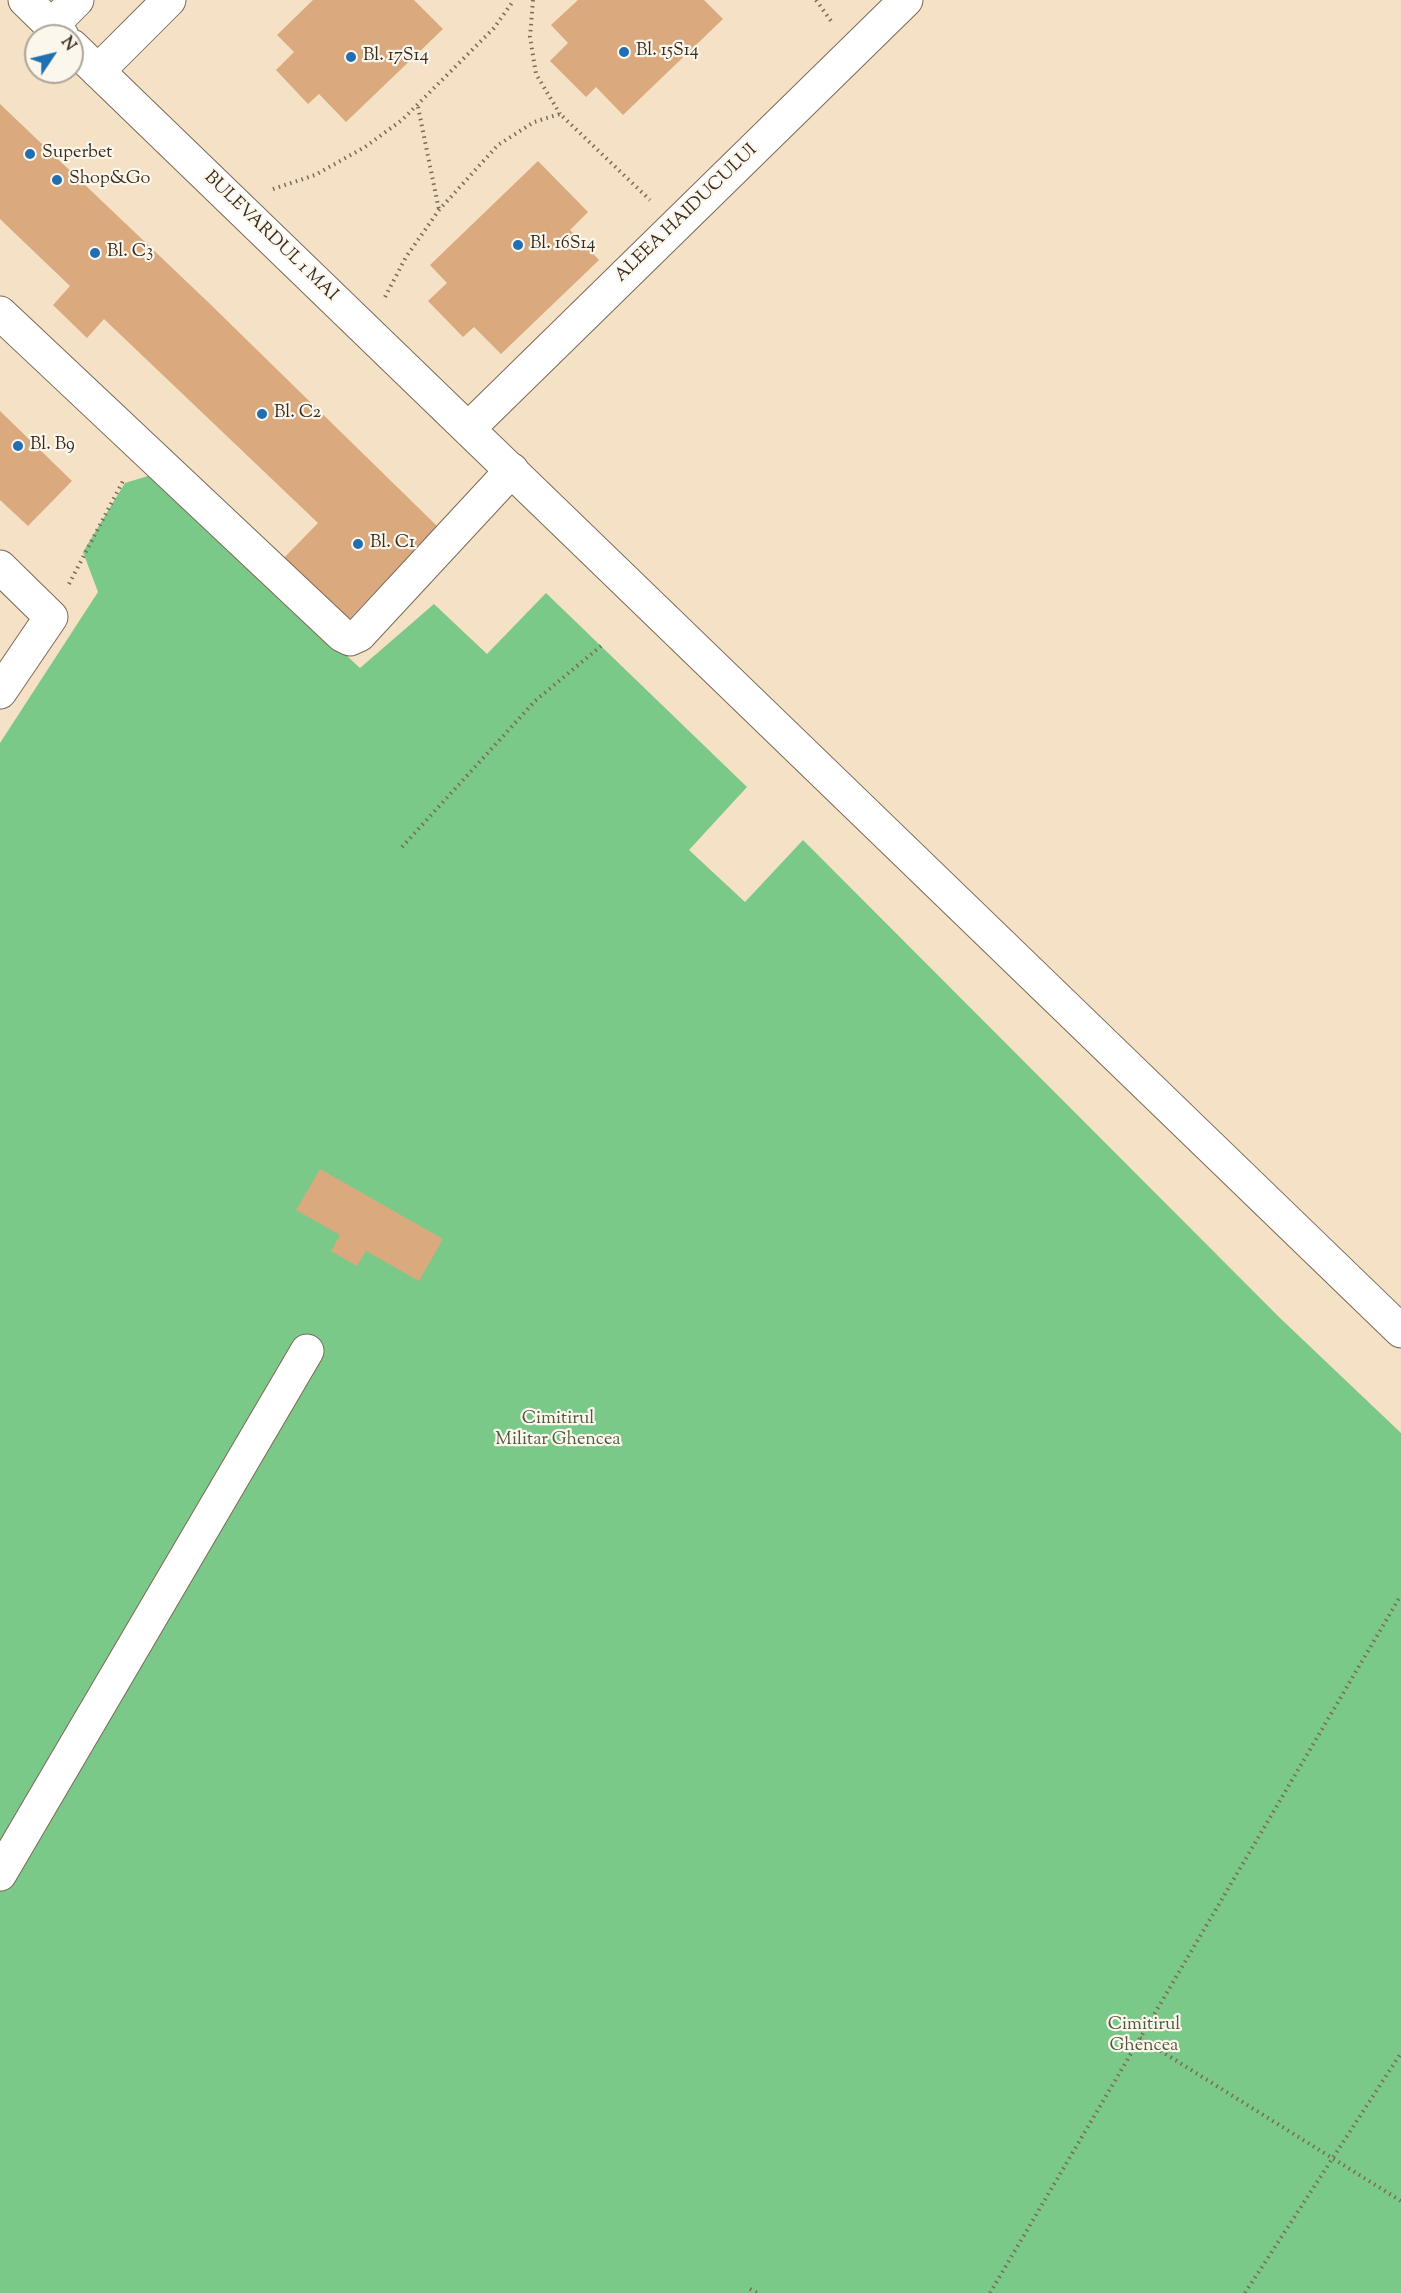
<!DOCTYPE html>
<style>
body{margin:0}
#map{position:relative;width:1401px;height:2293px;overflow:hidden;background:#f5e1c5;font-family:"Sorts Mill Goudy",serif}
canvas{display:block}
.north{position:absolute;left:24px;top:24px;width:60px;height:60px;box-sizing:border-box;background:#fbf7ec;border:2px solid #aea59a;border-radius:50%;rotate:55deg;font-size:16px;font-weight:700;line-height:24px;text-align:center;color:#3b2a1e}
.north::after{content:'';display:block;margin:auto;width:21px;height:27px;background:#1f6fb2;clip-path:polygon(50% 0,100% 100%,50% 72%,0 100%)}
</style>
<div id="map">
<canvas width="1401" height="2293"></canvas>
<div class="north">N</div>
</div>
<script>
const ctx = document.querySelector('canvas').getContext('2d');
ctx.lineJoin = 'round';
function fill(path, color) { ctx.fillStyle = color; ctx.fill(path, 'evenodd'); }
const toPath = rows => new Path2D(rows.map(r => 'M' + r).join(''));
function stroke(path, color, width, dash) { ctx.strokeStyle = color; ctx.lineWidth = width; ctx.lineCap = dash ? 'butt' : 'round'; ctx.setLineDash(dash || []); ctx.stroke(path); }
function label(font, color, halo, rows, align = 'center') {
  ctx.font = font + ' "Sorts Mill Goudy",serif'; ctx.lineWidth = 4.5; ctx.setLineDash([]); ctx.textBaseline = 'middle'; ctx.strokeStyle = halo; ctx.fillStyle = color; for (const [text, x, y, turn = 0] of rows) {
    ctx.save(); ctx.translate(x, y); ctx.rotate((+turn || 0) * Math.PI / 180); ctx.textAlign = isNaN(turn) ? turn : align; if (halo) ctx.strokeText(text, 0, 0); ctx.fillText(text, 0, 0); ctx.restore();
  }
}
const green = toPath([
 [151,475,360,668,434,604,487,654,546,593,747,787,689,850,745,902,803,840,1280,1318,1401,1433,1401,2293,0,2293,0,743,98,592,83,552,125,483]
]);
const building = toPath([
 [313,0,414,0,443,29,346,122,319,94,308,104,276,70,294,52,277,35],
 [578,0,704,0,723,19,623,115,596,87,586,97,550,61,568,43,551,25],
 [0,104,209,303,437,526,345,624,279,563,318,523,104,319,87,338,53,305,70,286,0,219],
 [538,161,588,212,570,230,599,260,501,354,474,327,463,337,428,301,447,283,430,265],
 [0,411,72,481,28,526,0,500],
 [320,1169,443,1239,419,1281,366,1251,357,1266,331,1251,340,1235,296,1210]
]);
const path = toPath([
 [533,0,530,37,536,74,560,114],
 [816,0,831,21],
 [418,107,439,210],
 [273,189,315,175,365,147,402,120,494,28,514,0],
 [385,297,406,257,439,210,498,145,534,122,560,114,650,200],
 [69,584,124,479],
 [402,847,535,701,601,646],
 [1140,2038,1401,2201],
 [750,2289,757,2293],
 [990,2293,1401,1595],
 [1245,2293,1401,2053]
]);
const minor = toPath([
 [51,26,77,0],
 [98,71,169,0],
 [0,313,342,635,350,639,359,635,512,470],
 [469,428,906,0],
 [0,567,51,617,0,692],
 [0,1874,307,1351]
]);
const major = toPath([
 [25,0,62,36],
 [72,46,1401,1331]
]);
const markers = [
 [624,52,6,"#1f6fb2"],
 [351,57,6,"#1f6fb2"],
 [30,154,6,"#1f6fb2"],
 [57,180,6,"#1f6fb2"],
 [518,245,6,"#1f6fb2"],
 [95,253,6,"#1f6fb2"],
 [262,414,6,"#1f6fb2"],
 [18,446,6,"#1f6fb2"],
 [358,544,6,"#1f6fb2"]
];
const poiNames = [
 ["Bl. 15S14",636,52],
 ["Bl. 17S14",363,57],
 ["Superbet",42,154],
 ["Shop&Go",69,180],
 ["Bl. 16S14",530,245],
 ["Bl. C3",107,253],
 ["Bl. C2",274,414],
 ["Bl. B9",30,446],
 ["Bl. C1",370,544]
];
const streetNames = [
 ["ALEEA HAIDUCULUI",687,214,-44],
 ["BULEVARDUL 1 MAI",270,237,44]
];
const parkNames = [
 ["Cimitirul",558,1420],
 ["Militar Ghencea",558,1441],
 ["Cimitirul",1144,2026],
 ["Ghencea",1144,2047]
];
fill(green, '#7ac988');
fill(building, '#daa97d');
stroke(minor, '#7c6a58', 35);
stroke(major, '#7c6a58', 35);
stroke(path, '#7c6a58', 4, [1.5, 4.5]);
stroke(minor, '#fff', 33);
stroke(major, '#fff', 33);
for (const [x, y, r, color] of markers) { const dot = new Path2D(); dot.arc(x, y, r, 0, 2 * Math.PI); ctx.fillStyle = color; ctx.fill(dot); stroke(dot, '#fbf7ec', 2); }
label('18px', '#3b2a1e', '#fbf7ec', poiNames, 'left');
label('18px', '#3b2a1e', '#fbf7ec', streetNames);
label('18px', '#4e5a3e', '#fbf7ec', parkNames);
</script>
